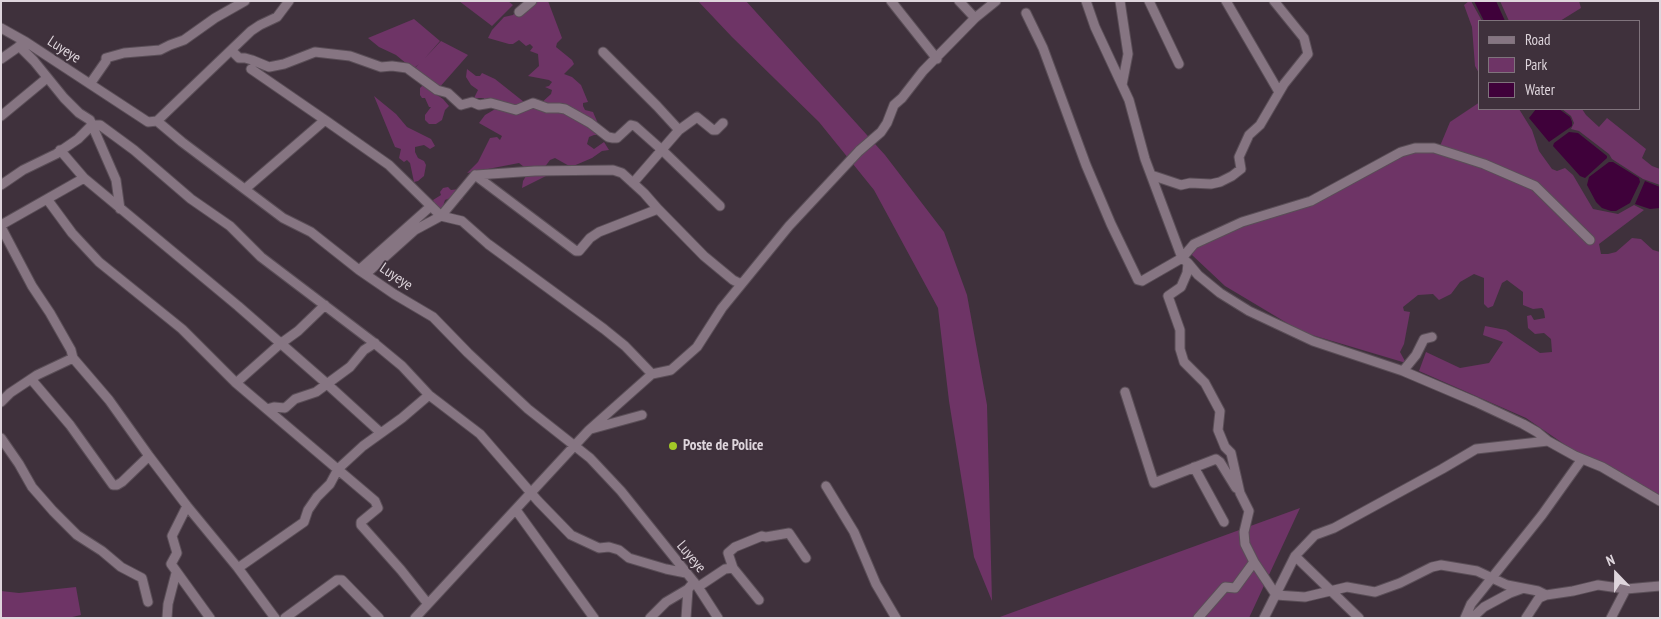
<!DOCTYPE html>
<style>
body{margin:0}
#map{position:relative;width:1661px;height:619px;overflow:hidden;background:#3f313c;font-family:"PT Sans Narrow",sans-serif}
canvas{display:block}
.frame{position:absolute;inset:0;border:2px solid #ded5dc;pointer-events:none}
.legend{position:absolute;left:1478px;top:20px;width:162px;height:90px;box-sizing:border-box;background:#3f313c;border:1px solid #7f737c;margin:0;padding:6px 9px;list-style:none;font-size:15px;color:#ded5dc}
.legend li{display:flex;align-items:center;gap:10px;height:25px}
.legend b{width:25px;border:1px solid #7f737c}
.north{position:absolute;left:1591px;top:549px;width:50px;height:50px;-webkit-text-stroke:4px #3f313c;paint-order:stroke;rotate:338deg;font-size:14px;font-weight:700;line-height:20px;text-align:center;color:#ded5dc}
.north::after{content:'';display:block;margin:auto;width:18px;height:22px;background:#ded5dc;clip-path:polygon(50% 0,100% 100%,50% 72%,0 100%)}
</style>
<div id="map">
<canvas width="1661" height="619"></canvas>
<div class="frame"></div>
<ul class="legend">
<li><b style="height:6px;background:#867582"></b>Road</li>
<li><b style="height:14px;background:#6e3466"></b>Park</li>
<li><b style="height:14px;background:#3f013a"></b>Water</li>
</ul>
<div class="north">N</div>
</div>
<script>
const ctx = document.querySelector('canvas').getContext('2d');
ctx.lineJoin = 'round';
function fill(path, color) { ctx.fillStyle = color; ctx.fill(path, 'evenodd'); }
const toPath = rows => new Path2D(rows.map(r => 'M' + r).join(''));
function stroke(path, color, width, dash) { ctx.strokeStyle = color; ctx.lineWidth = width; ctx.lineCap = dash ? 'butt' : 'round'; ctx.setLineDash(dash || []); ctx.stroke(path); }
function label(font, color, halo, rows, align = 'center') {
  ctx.font = font + ' "PT Sans Narrow",sans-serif'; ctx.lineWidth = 4; ctx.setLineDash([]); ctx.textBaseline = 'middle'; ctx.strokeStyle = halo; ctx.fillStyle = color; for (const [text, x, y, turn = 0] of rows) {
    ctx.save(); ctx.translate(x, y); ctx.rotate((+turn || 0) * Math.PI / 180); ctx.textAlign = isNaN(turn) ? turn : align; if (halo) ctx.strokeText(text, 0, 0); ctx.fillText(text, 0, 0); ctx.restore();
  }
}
const green = toPath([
 [459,1,508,1,513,5,492,26],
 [524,1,548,1,562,38,557,43,556,47,572,60,574,64,564,74,572,77,581,85,588,102,583,103,583,106,585,110,593,112,603,135,594,135,589,137,587,144,594,149,604,142,609,150,602,151,592,158,571,167,555,158,550,160,544,168,552,173,522,188,523,181,529,171,519,163,467,173,478,162,490,138,497,137,500,140,502,136,479,123,485,115,497,108,484,102,484,98,474,98,478,90,471,85,466,77,467,69,476,76,480,76,482,73,495,79,524,102,539,105,551,94,552,90,545,87,549,86,552,82,549,80,528,76,539,66,538,54,530,51,533,47,530,44,526,46,519,40,513,44,509,44,488,38,492,30,504,17,513,15],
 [698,1,746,1,885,155,944,232,967,295,987,405,992,601,974,557,949,401,938,308,874,190,819,122,732,37],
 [1469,1,1471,1,1482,21,1480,21,1480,75,1475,66,1472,27,1464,5],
 [1500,1,1579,1,1581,8,1560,21,1509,21],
 [414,19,440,41,425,58,441,41,468,55,438,89,414,69,419,64,413,69,396,55,379,47,368,38],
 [423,85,443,99,449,106,445,110,442,120,436,124,429,124,425,120,425,115,431,107,429,107,425,98,422,98,420,95,420,88],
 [374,96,396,114,407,127,431,139,435,146,430,149,424,145,415,147,415,152,418,158,424,161,426,165,424,176,418,181,414,182,410,163,407,160,404,162,399,158,401,149,395,147],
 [1480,102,1480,109,1519,109,1532,130,1539,151,1552,169,1557,171,1565,168,1573,175,1593,209,1618,214,1634,205,1644,210,1599,244,1601,254,1608,254,1616,252,1632,238,1641,239,1653,250,1660,252,1660,497,1577,453,1526,418,1419,371,1426,352,1460,368,1489,363,1503,342,1483,335,1485,326,1506,330,1540,353,1552,352,1551,339,1544,333,1535,334,1528,328,1527,316,1531,315,1534,320,1545,318,1544,311,1542,308,1533,309,1523,305,1523,292,1507,280,1502,283,1493,306,1488,308,1484,304,1484,278,1474,274,1460,282,1451,294,1439,300,1433,294,1418,295,1403,307,1404,311,1410,312,1404,344,1400,352,1406,363,1302,332,1225,286,1192,255,1194,245,1279,211,1403,154,1440,146,1450,122],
 [1562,109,1582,109,1586,115,1599,127,1607,118,1646,149,1642,158,1652,166,1660,169,1660,185,1643,179,1612,159,1609,154,1579,131,1571,129,1574,123,1571,116],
 [448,187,451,190,459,189,458,194,463,199,459,201,450,198,445,200,443,206,449,209,452,216,437,210,433,200,441,195,440,192,443,188],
 [1300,508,1249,618,997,618],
 [76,587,81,615,68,618,1,617,1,591,19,593]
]);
const water = toPath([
 [1474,1,1496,1,1505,21,1484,21],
 [1536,109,1559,109,1570,117,1572,122,1572,126,1549,142,1529,118],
 [1569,132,1578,133,1607,156,1607,158,1585,178,1580,176,1553,146,1554,143],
 [1609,162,1613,162,1639,178,1640,182,1630,203,1616,211,1611,211,1602,208,1596,202,1587,185,1589,177],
 [1645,181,1660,187,1660,208,1650,209,1635,204]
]);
const minor = toPath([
 [891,1,937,59],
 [959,1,975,18],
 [1120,1,1128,54,1122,85],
 [1149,1,1179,64],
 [1226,1,1279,92],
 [519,12,532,1],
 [1026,13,1043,48,1086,165,1111,224,1138,280,1142,281,1182,258,1145,159,1129,100,1095,27,1086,1],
 [1,28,26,42,148,122,157,121,182,142,283,218,311,232,359,270,394,294,433,317,468,353,528,409,590,458,621,491,698,587,718,618],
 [19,46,34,61,64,98,79,113,90,120,92,125,100,125,134,150,191,199,230,226,261,257,373,342,402,366,429,395,480,434,538,501,571,535,599,548,609,547,619,550,629,558,666,569,686,573],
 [232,51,239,58,245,58,252,60,269,67,284,64,315,52,350,56,381,67,392,66,407,68,437,90,448,93,461,105,472,102,479,105,491,103,516,110,533,103,547,108,559,108,565,109,590,123,608,137,613,138,617,138,631,125,635,126,662,150,720,206],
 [603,52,657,106,679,130],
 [1,59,24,43],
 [251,69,325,120],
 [90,84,106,61,106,58,124,53,160,50,170,45,184,40,215,18,245,1],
 [1,116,47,78],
 [157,121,251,31,260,25,277,17,289,1],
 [60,150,84,178,238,306,326,383,381,433],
 [476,175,535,171,613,170,622,173,644,193,658,209],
 [1151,175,1181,185,1190,183,1211,184,1220,182,1232,176,1241,169,1239,157,1249,135,1260,125,1284,84,1308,54,1304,38,1274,1],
 [633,183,679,130,697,117,713,130,716,130,723,123],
 [1,185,23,170,56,154,78,139,92,125,116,180,120,209],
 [245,189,325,120,389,165,441,216,462,221,488,244,604,329,625,346,652,374],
 [47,199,72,233,99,262,182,329,236,383,375,501,378,508,361,522,361,525,401,570,428,604],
 [1,225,84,178],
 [1,227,32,286,50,313,71,350,73,358,109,400,149,456,187,506,238,568,275,618],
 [1590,240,1535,186,1484,164,1453,154,1434,148,1415,148,1401,152,1311,201,1242,222,1194,244,1182,258,1188,263,1187,273,1181,287,1168,296,1180,330,1180,349,1184,362,1205,383,1220,411,1218,430,1225,447,1231,453,1240,493,1249,511,1244,532,1245,544,1254,562,1276,595,1305,597,1347,587,1375,592,1400,583,1432,567,1441,565,1477,571,1507,585,1538,591,1546,595,1573,591,1598,585,1626,589,1660,586],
 [1188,263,1198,275,1220,293,1249,311,1313,341,1403,371,1476,402,1523,424,1537,432,1548,441,1575,456,1602,467,1660,501],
 [359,270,431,206],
 [366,274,415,230,441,216,475,175,576,251,579,251,590,238,599,232,658,209,704,256,733,280,741,284],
 [1403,371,1416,355,1424,339,1432,337],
 [31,379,70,425,113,485,117,485,122,482,149,456],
 [236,383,280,344,298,331,325,305],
 [1125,392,1154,483,1216,459,1220,462,1236,488],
 [1,402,10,393,37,375,73,358],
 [267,409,274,407,285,408,295,399,316,392,350,367,364,350,375,343],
 [591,429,642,415],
 [1,438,19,464,32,487,53,511,77,535,102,551,121,567,142,578,148,602],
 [1194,467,1224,522],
 [826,486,854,532,876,584,896,618],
 [187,506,172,536,177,553,171,564,210,618],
 [516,510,594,618],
 [1295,556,1359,618],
 [238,568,304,522,308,510,317,497,330,484,338,469,363,446,402,418,429,395],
 [733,568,728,553,735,547,762,536,766,537,789,533,806,558],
 [698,587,725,569,733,568,759,600],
 [167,618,168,604,176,573],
 [285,618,337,580,342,580,379,618],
 [415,618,589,430,652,374,671,370,697,347,722,308,789,226,859,151,881,132,887,123,894,105,902,98,923,71,975,18,996,1],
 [650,618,666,602,688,589,694,582],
 [686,618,688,589],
 [1198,618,1225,587,1235,588,1254,562],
 [1264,618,1295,556,1315,535,1334,528,1442,469,1476,449,1548,441],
 [1465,618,1471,604,1542,515,1582,459],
 [1472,618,1484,607,1510,593,1521,589],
 [1526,618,1539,598,1546,595],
 [1611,618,1626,589]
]);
const markers = [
 [673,446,5,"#a3c927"]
];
const streetNames = [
 ["Luyeye",64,50,33],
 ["Luyeye",396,277,34],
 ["Luyeye",691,557,50]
];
const poiNames = [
 ["Poste de Police",683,446]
];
fill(green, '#6e3466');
fill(water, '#3f013a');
stroke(minor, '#5a4e57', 11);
stroke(minor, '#867582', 9);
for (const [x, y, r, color] of markers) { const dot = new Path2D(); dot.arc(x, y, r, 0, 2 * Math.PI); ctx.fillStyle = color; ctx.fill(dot); stroke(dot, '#3f313c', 2); }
label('15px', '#ded5dc', '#3f313c', streetNames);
label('bold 15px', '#ded5dc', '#3f313c', poiNames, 'left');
</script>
